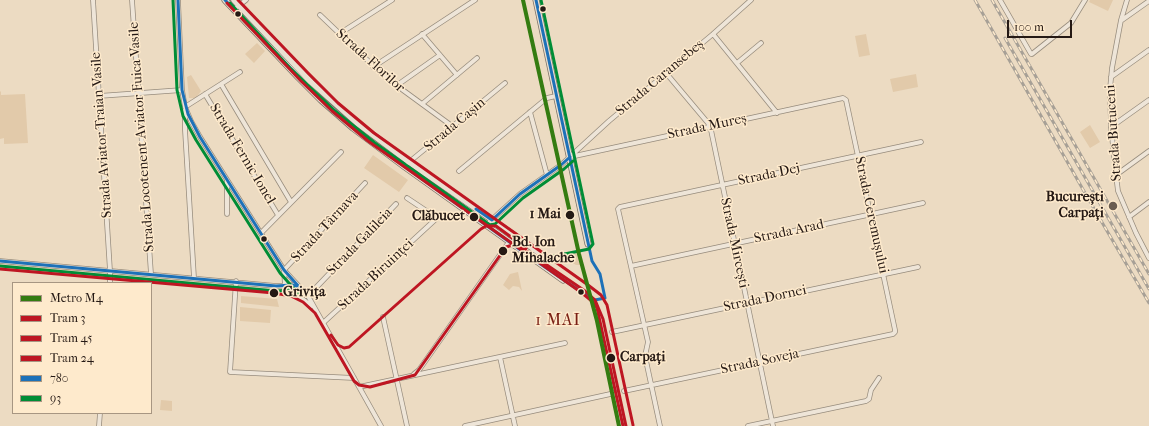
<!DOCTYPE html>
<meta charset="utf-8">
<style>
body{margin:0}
#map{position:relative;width:1149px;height:426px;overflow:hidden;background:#ecdbc2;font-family:"IM FELL French Canon",serif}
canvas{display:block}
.legend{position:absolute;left:12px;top:282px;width:140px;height:132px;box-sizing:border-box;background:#feeacc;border:1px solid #a79682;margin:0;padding:5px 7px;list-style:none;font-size:12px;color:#251914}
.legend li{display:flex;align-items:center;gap:8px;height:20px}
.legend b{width:20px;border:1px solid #a79682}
.scale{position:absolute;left:1007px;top:20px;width:65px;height:18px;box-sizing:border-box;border:2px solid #251914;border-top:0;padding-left:5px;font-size:12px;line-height:14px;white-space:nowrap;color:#251914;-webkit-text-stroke:3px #feeacc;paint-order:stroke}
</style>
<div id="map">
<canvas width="1149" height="426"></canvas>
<ul class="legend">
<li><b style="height:5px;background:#347c11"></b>Metro M4</li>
<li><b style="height:5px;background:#be1622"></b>Tram 3</li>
<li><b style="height:5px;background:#be1622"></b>Tram 45</li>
<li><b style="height:5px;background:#be1622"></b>Tram 24</li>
<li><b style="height:5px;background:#1d71b8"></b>780</li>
<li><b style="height:5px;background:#008d36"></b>93</li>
</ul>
<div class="scale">100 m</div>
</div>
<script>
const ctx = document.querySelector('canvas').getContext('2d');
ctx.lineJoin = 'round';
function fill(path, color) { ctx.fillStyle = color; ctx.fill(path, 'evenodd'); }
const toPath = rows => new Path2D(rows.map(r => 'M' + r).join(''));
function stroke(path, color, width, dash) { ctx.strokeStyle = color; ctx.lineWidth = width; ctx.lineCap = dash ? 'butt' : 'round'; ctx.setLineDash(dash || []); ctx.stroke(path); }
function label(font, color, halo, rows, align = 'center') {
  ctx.font = font + ' "IM FELL French Canon",serif'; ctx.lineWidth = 3; ctx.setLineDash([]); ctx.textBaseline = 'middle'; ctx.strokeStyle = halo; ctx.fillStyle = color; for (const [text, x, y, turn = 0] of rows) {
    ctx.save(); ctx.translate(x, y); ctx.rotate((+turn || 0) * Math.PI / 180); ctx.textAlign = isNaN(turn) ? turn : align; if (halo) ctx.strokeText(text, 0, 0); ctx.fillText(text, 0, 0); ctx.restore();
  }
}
const green = toPath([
 [1090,0,1113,0,1108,11,1089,2],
 [866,34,870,55,859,57,855,36],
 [257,43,265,51,254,63,245,54],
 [916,74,918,87,893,92,890,79],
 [191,75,201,91,196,98,189,98,187,77],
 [1,91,1,95,25,94,28,143,4,144,4,138,0,139,0,92],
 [1090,125,1100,142,1090,148,1080,132],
 [373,155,408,180,399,192,364,168],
 [578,252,581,265,576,265,561,256],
 [518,272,522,291,519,287,513,286,509,290,503,285,510,274],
 [241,296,277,299,279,307,241,303],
 [240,307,271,310,270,323,240,321],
 [161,400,172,401,172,411,160,410]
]);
const minor = toPath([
 [93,0,110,271,110,283],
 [132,0,151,274],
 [178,0,182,90,185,107,191,121,200,137,284,270,308,296,381,426],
 [1000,0,1031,54,1032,54,1071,23,1085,0],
 [1127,0,1121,20,1112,68,1110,89,1111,127,1116,175,1118,191,1136,233,1149,258],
 [237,7,246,0],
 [320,15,385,77,452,126],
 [1122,20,1149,1],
 [339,34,392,0],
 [422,34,457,75],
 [713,34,777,113],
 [737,63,761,43],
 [373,67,475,0],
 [666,73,708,123,711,130,773,426],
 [1111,77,1149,50],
 [221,84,291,202],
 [396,86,440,55],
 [205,94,278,215],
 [99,96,182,90],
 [422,104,477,58],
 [185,107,240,72],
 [185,110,185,130,194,278],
 [530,112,547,175],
 [1111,127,1149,100],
 [570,157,843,98,846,100,895,330,895,332,893,334,624,391],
 [408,163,505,83],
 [459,171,547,98,556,96],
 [1116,175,1149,151],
 [227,180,227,214],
 [1129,217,1149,202],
 [486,225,520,194,561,165,609,121,713,34,751,0],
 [261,233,341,152],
 [0,261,276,286,292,285,300,288],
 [631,266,923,203],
 [284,270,365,183],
 [284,270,285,286,312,306],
 [236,281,230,372,354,378],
 [308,296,396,204],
 [383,317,407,426],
 [323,323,437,218,407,198],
 [612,332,918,267],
 [500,357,515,426],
 [414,374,419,370,509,242],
 [359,387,565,343],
 [99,426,100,413],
 [465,426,615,393],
 [660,426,645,356,648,342,618,209,620,207,921,142],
 [748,426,866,401,869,399,871,390,879,378]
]);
const major = toPath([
 [225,0,298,77,321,100,353,128,405,167,563,280],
 [234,0,311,82,357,123,409,162,541,254],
 [536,0,588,244],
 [615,393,622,426]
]);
const rail = toPath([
 [975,0,1089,200,1149,303],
 [992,0,1149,274],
 [1005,38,1149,289]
]);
const bus1 = toPath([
 [178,0,182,90,188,114,200,137,284,270,300,288],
 [225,0,315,94,368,140,529,256,590,298,595,300,605,298,600,274,592,261,536,0],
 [476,209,492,220,520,194,561,165,570,157],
 [0,261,276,286,292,285,300,288]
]);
const bus2 = toPath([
 [173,0,177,90,183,116,196,140,280,273,296,291],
 [230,3,290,68,335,111,375,143,490,225,495,224,523,198,564,169,573,161],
 [530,261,589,249,593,244,541,0],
 [0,266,276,291,291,290,298,293]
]);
const tram1 = toPath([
 [0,269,274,293,291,296,303,302,315,313,354,381,359,385,370,387,415,375,506,247,516,244,585,291,595,300,603,319,626,426],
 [331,335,338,345,344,348,349,347,481,229,486,226,496,226,526,248]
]);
const tram2 = toPath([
 [227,3,301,81,332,111,368,141,582,293,593,302,597,308,623,426]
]);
const tram3 = toPath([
 [238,0,308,73,338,103,374,133,588,285,601,295,607,305,633,425]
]);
const metro1 = toPath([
 [523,0,579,254,597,321,619,426]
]);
const markers = [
 [543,9,3.5,"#251914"],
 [238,14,3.5,"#251914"],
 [1113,206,5,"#6b5d51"],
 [570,215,5,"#251914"],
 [474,217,5,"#251914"],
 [264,239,3.5,"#251914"],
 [503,251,5,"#251914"],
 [581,292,3.5,"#251914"],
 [274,293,5,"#251914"],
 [611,358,5,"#251914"]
];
const streetNames = [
 ["Strada Florilor",370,61,42],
 ["Strada Caransebeș",660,78,-40],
 ["Strada Cașin",455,125,-40],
 ["Strada Mureș",707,127,-12],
 ["Strada Butuceni",1114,133,-94],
 ["Strada Aviator Traian Vasile",102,135,-94],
 ["Strada Locotenent Aviator Fuica Vasile",142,137,-94],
 ["Strada Fernic Ionel",242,154,59],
 ["Strada Dej",769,175,-12],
 ["Strada Ceremușului",871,215,78],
 ["Strada Târnava",325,227,-47],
 ["Strada Arad",789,232,-12],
 ["Strada Galileia",360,242,-46],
 ["Strada Mircești",734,243,78],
 ["Strada Biruinței",376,275,-43],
 ["Strada Dornei",765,299,-12],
 ["Strada Soveja",760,362,-12]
];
const poiNames = [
 ["București",1104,198],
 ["Carpați",1104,214]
];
const stopNames = [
 ["1 Mai",561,215,"right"],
 ["Clăbucet",465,217,"right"],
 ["Bd. Ion",512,243],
 ["Mihalache",512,259],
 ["Grivița",283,293],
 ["Carpați",620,358]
];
const quarterNames = [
 ["1 MAI",558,321]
];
fill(green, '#e2caaa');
stroke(minor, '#978c7d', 5.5);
stroke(major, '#7b7166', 7);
stroke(minor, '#eee5d8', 4);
stroke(major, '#eae0d2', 5.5);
stroke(rail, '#a7a096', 3);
stroke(rail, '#feeacc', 1.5, [4.5]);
stroke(bus1, '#1d71b8', 3);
stroke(bus2, '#008d36', 3);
stroke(tram1, '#be1622', 3);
stroke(tram2, '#be1622', 3);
stroke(tram3, '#be1622', 3);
stroke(metro1, '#347c11', 4);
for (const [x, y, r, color] of markers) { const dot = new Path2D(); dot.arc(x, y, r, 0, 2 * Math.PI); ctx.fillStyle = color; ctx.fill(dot); stroke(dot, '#feeacc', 1.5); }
label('14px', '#251914', '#feeacc', streetNames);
label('bold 14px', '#251914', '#feeacc', poiNames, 'right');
label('bold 14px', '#251914', '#feeacc', stopNames, 'left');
ctx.letterSpacing = '1px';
label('16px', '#7a1f14', '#feeacc', quarterNames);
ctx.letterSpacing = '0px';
</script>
